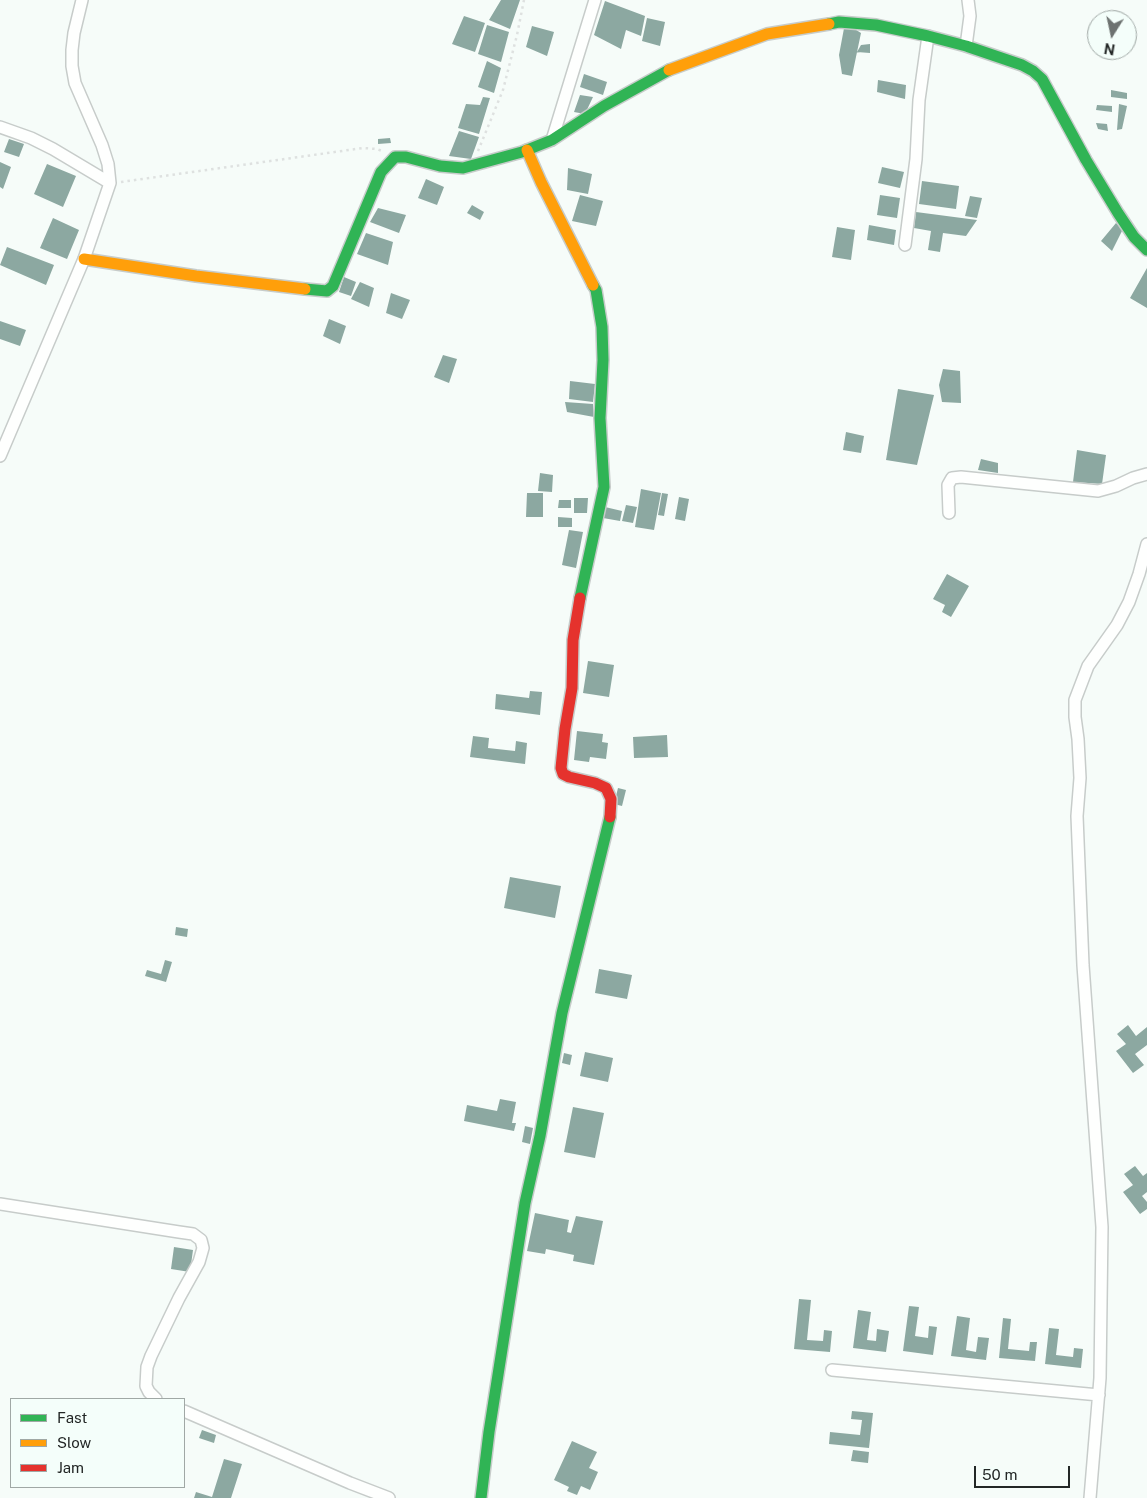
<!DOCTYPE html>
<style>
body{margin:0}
#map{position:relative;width:1147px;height:1498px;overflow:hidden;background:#f6fcf9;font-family:"Public Sans",sans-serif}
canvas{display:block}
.legend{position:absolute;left:10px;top:1398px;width:175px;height:90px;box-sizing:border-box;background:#f4fefa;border:1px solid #a0a8a5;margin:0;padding:6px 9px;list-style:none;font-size:15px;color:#232726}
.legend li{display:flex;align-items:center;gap:10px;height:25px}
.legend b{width:25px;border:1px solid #a0a8a5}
.north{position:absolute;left:1087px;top:10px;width:50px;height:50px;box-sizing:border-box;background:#f4fefa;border:1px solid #a0a8a5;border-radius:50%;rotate:190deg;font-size:14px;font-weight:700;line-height:20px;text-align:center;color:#232726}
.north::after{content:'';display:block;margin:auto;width:18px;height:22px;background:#6d7270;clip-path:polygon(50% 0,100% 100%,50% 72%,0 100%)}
.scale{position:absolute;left:974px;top:1466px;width:96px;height:22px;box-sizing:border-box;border:2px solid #232726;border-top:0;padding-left:6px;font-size:15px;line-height:18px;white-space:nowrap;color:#232726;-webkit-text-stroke:4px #f4fefa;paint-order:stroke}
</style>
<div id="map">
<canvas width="1147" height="1498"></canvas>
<ul class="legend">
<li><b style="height:6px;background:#30b455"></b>Fast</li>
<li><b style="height:6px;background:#ff9f0a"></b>Slow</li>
<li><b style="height:6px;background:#e5322d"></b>Jam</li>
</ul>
<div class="north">N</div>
<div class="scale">50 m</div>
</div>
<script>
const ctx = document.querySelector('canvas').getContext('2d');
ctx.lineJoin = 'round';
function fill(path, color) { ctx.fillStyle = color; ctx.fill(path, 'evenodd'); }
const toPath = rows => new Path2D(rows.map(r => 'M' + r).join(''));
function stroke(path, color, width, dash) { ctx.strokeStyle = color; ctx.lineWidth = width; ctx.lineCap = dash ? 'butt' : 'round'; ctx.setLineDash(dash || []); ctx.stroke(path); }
const building = toPath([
 [501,0,520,0,510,29,489,20],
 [605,1,645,16,641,36,626,30,621,49,594,35],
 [464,16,485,23,475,52,452,44],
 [647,18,665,22,660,46,642,41],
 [845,23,861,33,852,76,842,74,839,55],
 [487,25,509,32,501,62,478,54],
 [532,26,554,32,547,56,526,47],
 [870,44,870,53,857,52,861,45],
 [487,61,501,68,494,93,478,87],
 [584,74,607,82,603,95,580,87],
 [878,80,906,85,905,99,877,92],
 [1111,90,1127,93,1127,99,1111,97],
 [580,95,593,97,585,114,574,112],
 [483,97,490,98,479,134,458,128,466,104,480,105],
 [1119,104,1127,106,1122,129,1117,130],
 [1097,105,1112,106,1112,112,1096,110],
 [1096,123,1107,124,1108,131,1098,129],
 [459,131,479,137,471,159,449,156],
 [390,138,391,143,378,144,378,139],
 [9,139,24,144,19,157,4,152],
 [0,162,11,167,3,189,0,187],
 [47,164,76,176,63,207,34,194],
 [882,167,904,172,900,188,878,183],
 [568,168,592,174,588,194,567,190],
 [426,179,444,187,437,205,418,198],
 [922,181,959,186,956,209,919,204],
 [580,195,603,201,596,226,572,221],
 [880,195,900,198,897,218,877,215],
 [970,196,982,198,977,218,965,216],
 [472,205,484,212,480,220,467,213],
 [378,208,406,215,399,233,370,222],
 [916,212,977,220,966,236,943,233,940,252,928,250,931,231,914,228],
 [53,218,79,230,67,259,40,248],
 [1116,223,1123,229,1112,251,1101,241],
 [869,225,896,230,894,245,867,240],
 [837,227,855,230,851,260,832,257],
 [366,233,393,242,388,265,357,254],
 [7,247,54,265,46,285,0,265],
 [1147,268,1147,308,1130,298],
 [344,277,356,282,351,296,339,292],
 [360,282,374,288,369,307,351,299],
 [391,293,410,300,402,319,386,313],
 [329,319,346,326,340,344,323,336],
 [0,321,26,330,20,346,0,339],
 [443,355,457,359,449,383,434,377],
 [943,369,960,371,961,403,942,402,939,385],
 [570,381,595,384,593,402,569,399],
 [898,389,934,395,917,465,886,460],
 [565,402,593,404,594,417,567,412],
 [846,432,864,436,861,453,843,450],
 [1077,450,1106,455,1102,484,1073,482],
 [981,459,998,463,998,473,978,470],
 [540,473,553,475,552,492,538,491],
 [641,489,661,493,654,530,635,527],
 [527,493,543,493,543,517,526,517],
 [662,493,668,494,664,516,658,515],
 [679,497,689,499,685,521,675,519],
 [574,498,588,498,587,513,574,513],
 [559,500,571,500,571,508,558,508],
 [626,505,637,507,633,523,622,521],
 [605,507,622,511,620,521,603,518],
 [558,517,572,518,572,527,558,527],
 [569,530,583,532,576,568,562,565],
 [947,574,969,586,951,617,942,612,945,605,933,599],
 [588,661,614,665,609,697,583,693],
 [530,691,542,692,540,715,495,709,496,694,529,698],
 [577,731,603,734,602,742,608,743,606,759,590,757,589,762,574,760],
 [667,735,668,757,634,758,633,737],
 [473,736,489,738,488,748,515,751,516,741,527,743,525,764,470,757],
 [618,788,626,790,622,806,614,804],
 [510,877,561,886,555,918,504,908],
 [176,927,188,929,187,937,175,935],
 [165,960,172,962,166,982,145,976,147,970,161,974],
 [599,969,632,975,627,999,595,993],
 [1128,1025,1136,1036,1147,1027,1147,1045,1135,1054,1144,1065,1133,1073,1116,1051,1126,1044,1117,1034],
 [585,1052,613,1058,608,1082,580,1076],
 [564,1053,572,1055,570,1065,562,1063],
 [500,1099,516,1102,512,1123,516,1123,514,1131,464,1121,467,1105,497,1111],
 [573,1107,604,1113,595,1158,564,1152],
 [525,1126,533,1128,530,1144,522,1142],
 [1135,1166,1143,1176,1147,1173,1147,1192,1142,1196,1147,1202,1147,1209,1140,1214,1123,1192,1133,1185,1124,1174],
 [535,1213,569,1220,567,1232,571,1233,576,1216,603,1221,594,1265,573,1261,574,1255,546,1249,545,1254,527,1251],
 [174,1247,193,1250,190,1272,171,1269],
 [799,1299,811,1300,807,1340,823,1341,824,1330,832,1331,830,1352,794,1349],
 [909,1306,919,1307,915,1336,928,1338,929,1326,937,1327,933,1355,903,1351],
 [858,1310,871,1312,867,1340,876,1341,877,1329,889,1331,886,1352,853,1348],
 [957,1316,970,1318,966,1350,976,1352,978,1337,989,1338,986,1360,951,1356],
 [1003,1318,1011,1319,1008,1349,1029,1351,1030,1342,1037,1342,1035,1361,999,1358],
 [1049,1328,1059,1329,1056,1355,1073,1357,1074,1348,1083,1349,1081,1368,1045,1364],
 [852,1411,873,1413,869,1448,829,1444,830,1432,860,1435,862,1420,851,1419],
 [202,1430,216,1435,214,1443,199,1438],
 [572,1441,597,1452,589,1468,598,1472,590,1490,581,1486,577,1495,567,1491,569,1487,554,1480],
 [853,1450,869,1452,868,1463,851,1461],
 [224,1459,242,1464,231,1498,194,1498,196,1492,212,1497]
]);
const path = toPath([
 [478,151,503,90,517,35,524,0],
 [121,182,363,148,377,149,382,151]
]);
const street = toPath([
 [966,46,970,16,968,0],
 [0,127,31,138,53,149,110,183],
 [552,140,595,0],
 [905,245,916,159,919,100,928,36],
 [0,456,84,259,110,183,108,164,102,145,75,83,72,66,72,50,74,33,82,0],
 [949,513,948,485,952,478,961,477,1098,491,1116,486,1133,478,1147,474],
 [0,1204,179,1232,193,1234,201,1240,203,1248,199,1262,179,1298,151,1356,147,1367,146,1386,149,1392,156,1399],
 [832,1370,1099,1395],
 [184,1411,350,1483,389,1498],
 [1090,1498,1100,1378,1102,1227,1083,965,1077,816,1080,778,1078,739,1075,717,1075,700,1088,666,1117,625,1129,602,1139,574,1147,544]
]);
const fast = toPath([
 [829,24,839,22,876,25,928,36,966,46,1022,65,1033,71,1042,79,1086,160,1118,213,1134,237,1147,250],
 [305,289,327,291,333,286,381,172,395,157,406,157,440,166,463,168,522,152,552,140,604,106,669,70],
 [580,598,604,487,600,418,603,360,602,327,596,290,593,285],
 [481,1498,489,1432,525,1203,540,1136,562,1013,610,817]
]);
const slow = toPath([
 [669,70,767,34,829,24],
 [527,150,541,182,593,285],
 [84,259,196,276,305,289]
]);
const jam = toPath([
 [580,598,573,640,572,688,565,729,561,768,563,774,569,777,595,783,606,788,611,799,610,817]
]);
fill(building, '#8ca8a1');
stroke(street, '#c7ccca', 14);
stroke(fast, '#c7ccca', 14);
stroke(slow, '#c7ccca', 14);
stroke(jam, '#c7ccca', 14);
stroke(path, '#dee1e0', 2.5, [2.5, 4]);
stroke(street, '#fefffe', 11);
stroke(fast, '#30b455', 11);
stroke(slow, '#ff9f0a', 11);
stroke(jam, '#e5322d', 11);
</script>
